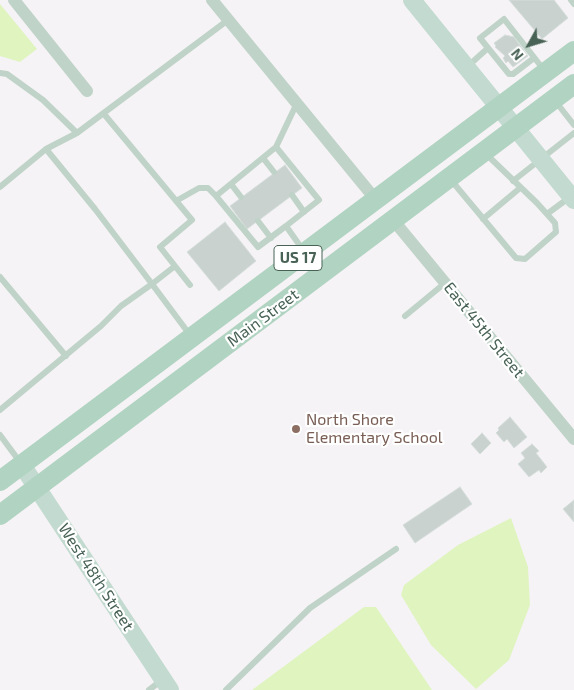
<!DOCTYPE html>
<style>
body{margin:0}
#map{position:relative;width:574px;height:690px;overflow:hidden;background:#f5f3f5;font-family:"Exo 2",sans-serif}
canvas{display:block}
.north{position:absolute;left:504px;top:20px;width:50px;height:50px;-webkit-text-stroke:4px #fff;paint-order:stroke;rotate:231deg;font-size:14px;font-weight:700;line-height:20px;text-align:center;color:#486255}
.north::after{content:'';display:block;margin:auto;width:18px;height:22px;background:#486255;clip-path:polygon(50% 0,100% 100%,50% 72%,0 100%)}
</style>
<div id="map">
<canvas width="574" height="690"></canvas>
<div class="north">N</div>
</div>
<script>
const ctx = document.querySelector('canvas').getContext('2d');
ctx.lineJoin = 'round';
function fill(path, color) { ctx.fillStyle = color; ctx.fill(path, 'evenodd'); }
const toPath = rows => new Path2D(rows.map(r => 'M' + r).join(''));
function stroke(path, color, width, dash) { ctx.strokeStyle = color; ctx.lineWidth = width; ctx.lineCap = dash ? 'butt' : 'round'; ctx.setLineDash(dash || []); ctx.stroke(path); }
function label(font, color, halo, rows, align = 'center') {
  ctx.font = font + ' "Exo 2",sans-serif'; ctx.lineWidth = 4.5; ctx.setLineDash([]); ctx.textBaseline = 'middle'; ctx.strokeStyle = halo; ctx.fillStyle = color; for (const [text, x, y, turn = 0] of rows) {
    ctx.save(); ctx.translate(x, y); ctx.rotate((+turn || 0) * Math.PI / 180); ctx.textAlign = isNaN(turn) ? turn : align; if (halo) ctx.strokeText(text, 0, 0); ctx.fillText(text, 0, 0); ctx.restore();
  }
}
const green = toPath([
 [0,4,37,49,20,62,0,56],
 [511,518,528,567,530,605,509,660,476,689,431,645,401,595,404,585,458,545],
 [364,607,376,607,432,690,252,690]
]);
const building = toPath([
 [509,0,554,0,568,18,542,39,509,0],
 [505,35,514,37,528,56,513,67,508,61,506,63,503,58,505,56,495,47,496,46,494,43,505,35],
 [285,165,302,188,247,229,230,206,285,165],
 [225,222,256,261,219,291,187,252,225,222],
 [510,417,527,437,514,448,507,439,504,442,496,433,499,430,498,428,510,417],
 [482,433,491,443,480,454,471,444,482,433],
 [532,444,539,451,536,453,547,467,541,473,539,470,529,477,518,464,525,458,521,453,532,444],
 [460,487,472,504,415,543,403,525,460,487],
 [574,500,574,522,563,509,574,500]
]);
const lane = toPath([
 [571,0,574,4],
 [534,58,513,74,509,74,480,38,504,19,544,70],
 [468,66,488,48],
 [0,73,7,74,43,100,77,133,228,20],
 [556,102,574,125],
 [297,103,276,147,216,196,258,247,286,226,303,250],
 [104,114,192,220,160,247,190,285],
 [77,133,46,149,95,209,152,284,175,266],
 [276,147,319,200,286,226],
 [263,158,274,172],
 [451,180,516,258,525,259,556,232,555,223,537,203,485,153],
 [513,181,574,133],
 [231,184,241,197],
 [0,187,46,149],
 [292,195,304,212],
 [176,201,199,188,208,188,216,196],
 [547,214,570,197],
 [483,219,520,188],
 [258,221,271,238],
 [0,277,66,356],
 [405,316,445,283],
 [0,410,101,326,121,306,152,284,190,335],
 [0,435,20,462],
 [149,690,162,680],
 [226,690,310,608,396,549]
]);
const street = toPath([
 [14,0,87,91],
 [212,0,376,200],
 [394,221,574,439]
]);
const secondary = toPath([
 [412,0,574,200],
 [22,465,170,690]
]);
const primary = toPath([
 [0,481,574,51],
 [0,515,574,84]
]);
const markers = [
 [296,429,5,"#8d6e63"]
];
const shields = [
 [298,258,48]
];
const shieldNames = [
 ["US 17",298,258]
];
const streetNames = [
 ["Main Street",263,318,-37],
 ["East 45th Street",484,330,51],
 ["West 48th Street",96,577,57]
];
const educationNames = [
 ["North Shore",306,420],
 ["Elementary School",306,438]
];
fill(green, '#e0f4c0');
fill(building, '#cad2cf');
stroke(building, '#d6dedc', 1);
stroke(lane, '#c0d3c9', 6);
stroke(street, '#c0d3c9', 12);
stroke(secondary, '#c2dacf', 18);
stroke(primary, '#b1d3c2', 20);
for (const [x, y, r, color] of markers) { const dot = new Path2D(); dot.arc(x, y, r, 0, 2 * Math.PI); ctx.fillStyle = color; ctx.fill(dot); stroke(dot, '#fff', 2); }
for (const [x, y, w] of shields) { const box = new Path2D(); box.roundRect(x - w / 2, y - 12.5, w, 25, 4); ctx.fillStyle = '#fff'; ctx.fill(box); stroke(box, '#486255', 1); }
label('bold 15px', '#486255', null, shieldNames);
label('16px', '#486255', '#fff', streetNames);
label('16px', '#785e54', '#fff', educationNames, 'left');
</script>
